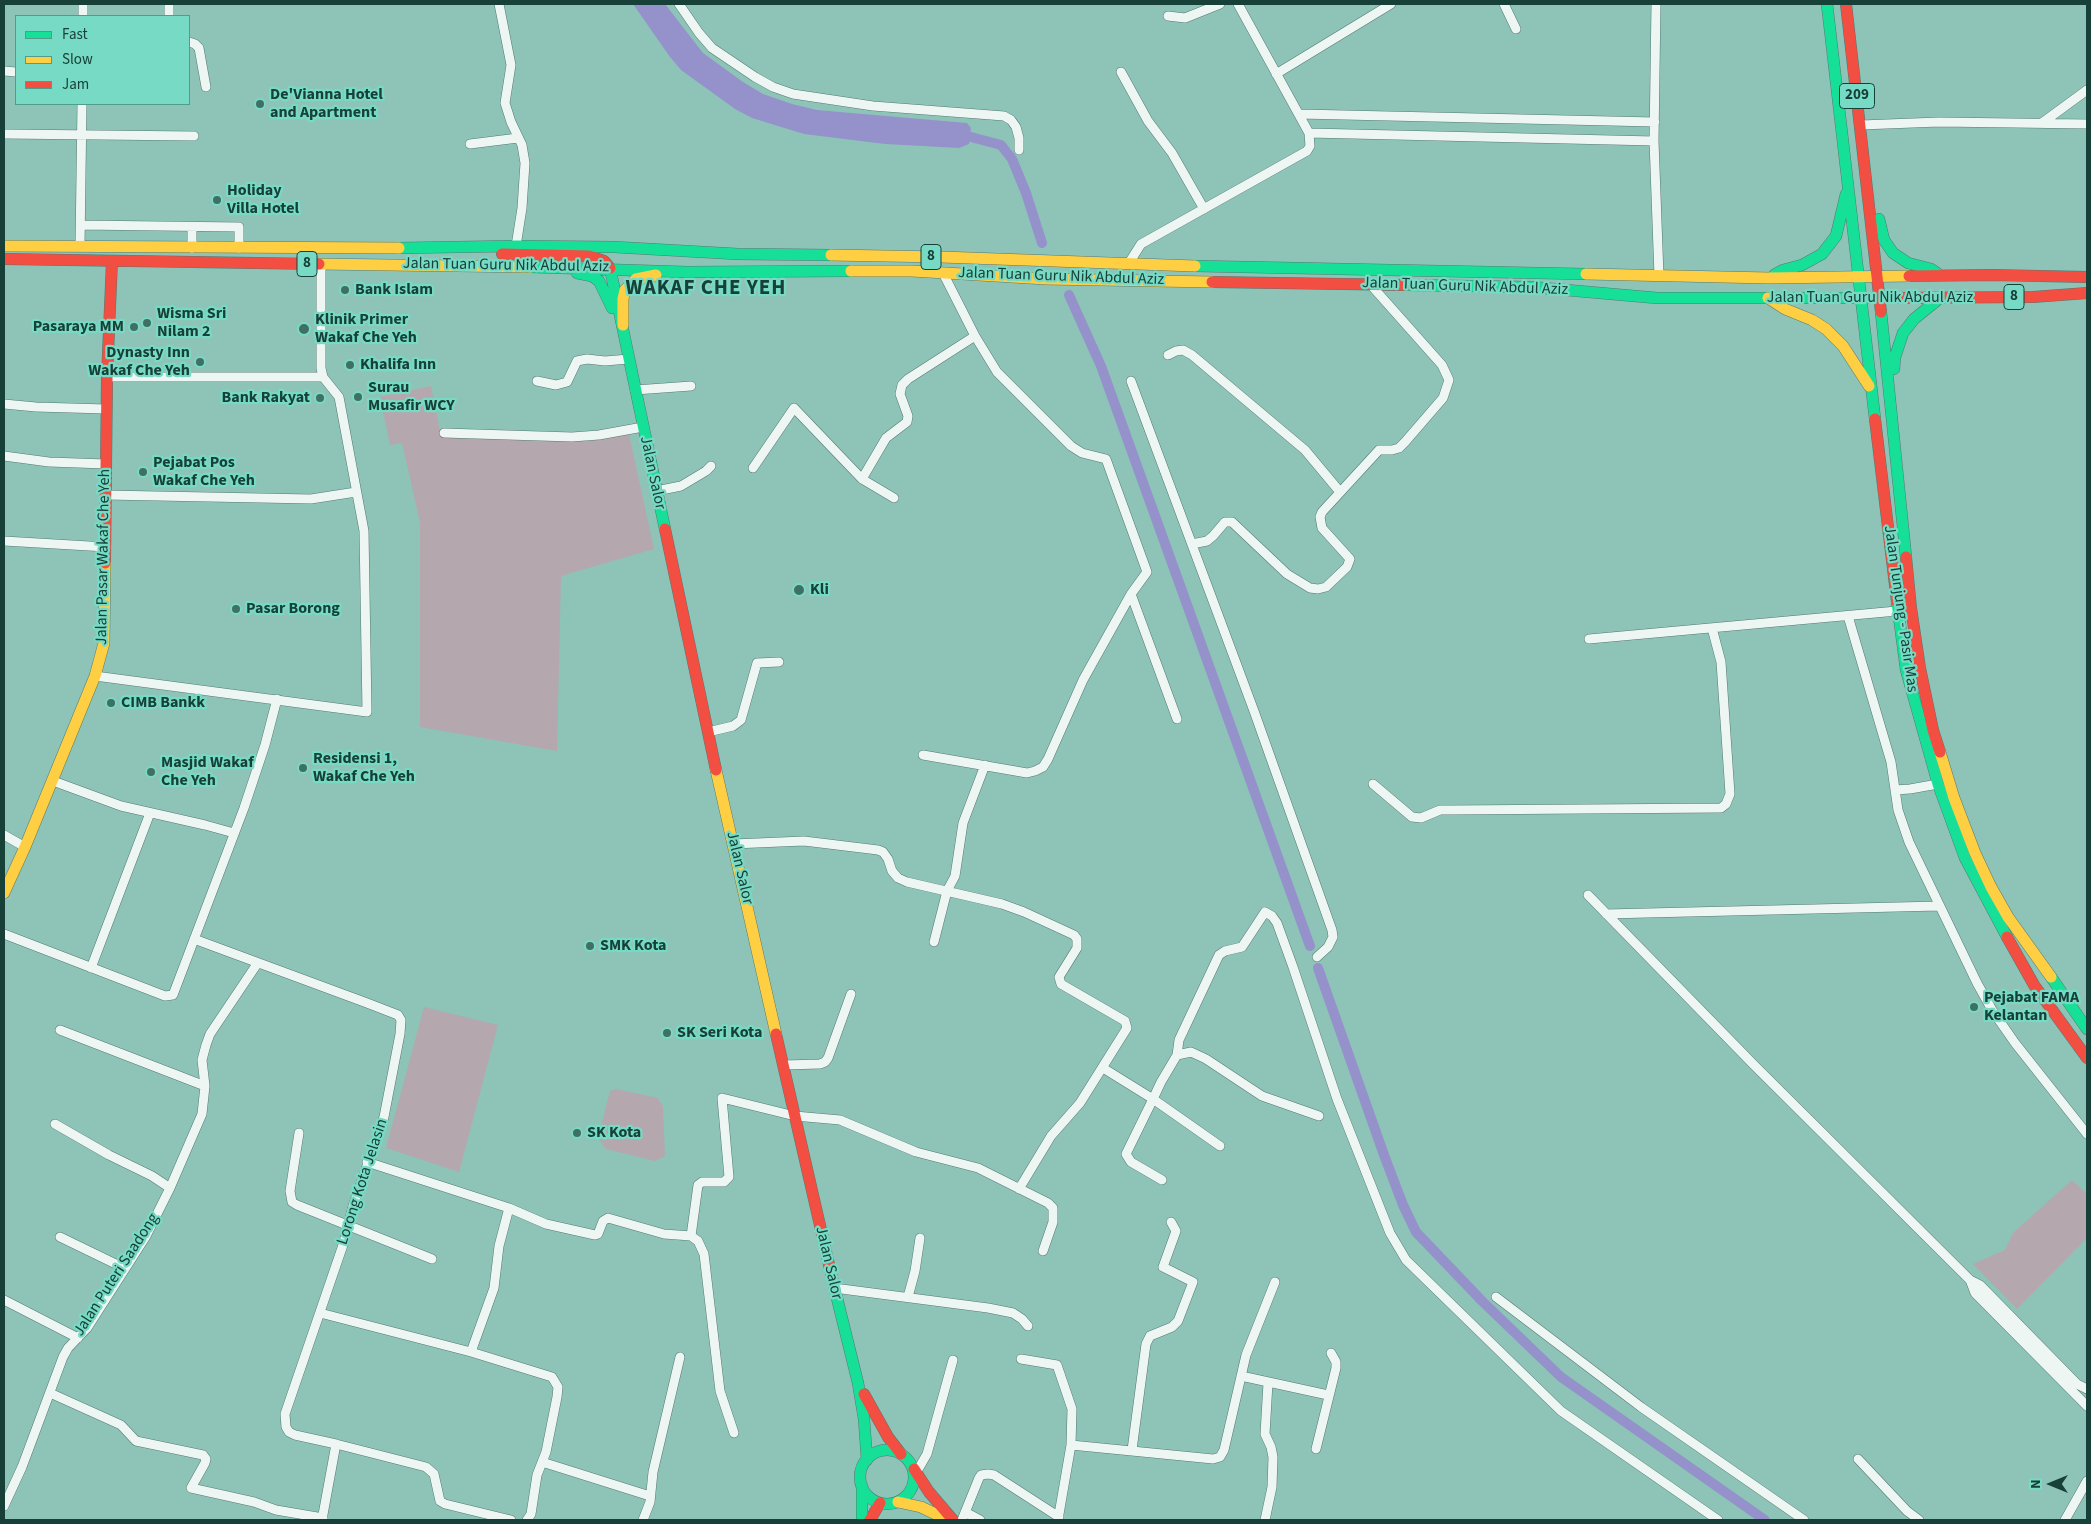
<!DOCTYPE html>
<style>
body{margin:0}
#map{position:relative;width:2091px;height:1524px;overflow:hidden;background:#8dc4b7;font-family:"Source Sans 3",sans-serif}
canvas{display:block}
.frame{position:absolute;inset:0;border:5px solid #174138;pointer-events:none}
.legend{position:absolute;left:15px;top:15px;width:175px;height:90px;box-sizing:border-box;background:#77dac4;border:1px solid #519d8c;margin:0;padding:6px 9px;list-style:none;font-size:15px;color:#174138}
.legend li{display:flex;align-items:center;gap:10px;height:25px}
.legend b{width:25px;border:1px solid #519d8c}
.north{position:absolute;left:2026px;top:1459px;width:50px;height:50px;-webkit-text-stroke:4px #77dac4;paint-order:stroke;rotate:270deg;font-size:14px;font-weight:700;line-height:20px;text-align:center;color:#174138}
.north::after{content:'';display:block;margin:auto;width:18px;height:22px;background:#174138;clip-path:polygon(50% 0,100% 100%,50% 72%,0 100%)}
</style>
<div id="map">
<canvas width="2091" height="1524"></canvas>
<div class="frame"></div>
<ul class="legend">
<li><b style="height:6px;background:#16e098"></b>Fast</li>
<li><b style="height:6px;background:#ffcf43"></b>Slow</li>
<li><b style="height:6px;background:#f24e42"></b>Jam</li>
</ul>
<div class="north">N</div>
</div>
<script>
const ctx = document.querySelector('canvas').getContext('2d');
ctx.lineJoin = 'round';
function fill(path, color) { ctx.fillStyle = color; ctx.fill(path, 'evenodd'); }
const toPath = rows => new Path2D(rows.map(r => 'M' + r).join(''));
function stroke(path, color, width, dash) { ctx.strokeStyle = color; ctx.lineWidth = width; ctx.lineCap = dash ? 'butt' : 'round'; ctx.setLineDash(dash || []); ctx.stroke(path); }
function label(font, color, halo, rows, align = 'center') {
  ctx.font = font + ' "Source Sans 3",sans-serif'; ctx.lineWidth = 4.5; ctx.setLineDash([]); ctx.textBaseline = 'middle'; ctx.strokeStyle = halo; ctx.fillStyle = color; for (const [text, x, y, turn = 0] of rows) {
    ctx.save(); ctx.translate(x, y); ctx.rotate((+turn || 0) * Math.PI / 180); ctx.textAlign = isNaN(turn) ? turn : align; if (halo) ctx.strokeText(text, 0, 0); ctx.fillText(text, 0, 0); ctx.restore();
  }
}
const green = toPath([
 [431,386,441,436,571,441,599,440,629,434,654,549,561,576,557,751,420,727,420,523,402,443,390,445,380,397],
 [424,1007,498,1025,459,1172,386,1148],
 [616,1089,658,1098,663,1107,665,1156,655,1161,606,1149,598,1138,610,1091],
 [2072,1180,2087,1194,2087,1238,2017,1309,1973,1264,2005,1250,2013,1233]
]);
const water = toPath([
 [633,4,665,4,703,53,743,82,763,94,792,104,817,110,967,123,971,128,969,144,959,148,941,147,885,144,804,134,752,118,735,109,681,70,670,57]
]);
const canal = toPath([
 [971,137,1001,145,1012,159,1026,193,1042,243],
 [1069,295,1101,366,1310,946],
 [1318,968,1384,1155,1403,1205,1416,1232,1482,1301,1561,1377,1765,1520]
]);
const street = toPath([
 [169,4,169,16],
 [499,4,511,65,505,103,511,122,522,145,525,163,522,208,516,246],
 [679,4,699,33,712,48,755,77,773,87,793,94,873,106,1004,116,1011,120,1016,127,1019,138,1019,150],
 [1504,4,1516,29],
 [1656,4,1654,141,1659,276],
 [83,16,83,4],
 [1168,16,1185,18,1220,4],
 [189,42,195,44,199,48,206,87],
 [4,71,16,72],
 [1121,72,1148,121,1172,153,1204,209],
 [1276,74,1391,4],
 [1300,114,1655,122],
 [2042,123,2087,90],
 [1861,125,1939,122,2087,124],
 [1309,133,1654,141],
 [4,134,194,136],
 [470,144,518,138],
 [81,225,239,227,239,248],
 [80,246,82,104],
 [192,248,192,227],
 [1129,263,1141,244,1307,151,1310,146,1309,133,1238,4],
 [1168,355,1176,351,1183,350,1192,355,1305,450,1340,492],
 [107,377,323,377],
 [537,381,556,385,567,382,577,361,587,359,605,361,629,359],
 [1131,381,1254,711,1332,930,1333,937,1328,947,1317,957],
 [635,390,691,386],
 [4,404,36,407,106,409],
 [444,433,572,437,599,435,643,427],
 [4,456,49,462,106,464],
 [753,468,794,408,862,479,894,498],
 [862,479,886,438,907,422,908,416,900,394,902,385,908,379,975,336],
 [656,491,681,486,706,471,711,466],
 [106,495,311,499,356,492],
 [4,541,106,547],
 [1192,544,1207,541,1213,536,1225,522,1232,522,1287,574,1310,588,1318,589,1326,587,1347,567,1350,559,1322,528,1320,517,1322,512,1379,450,1392,450,1399,448,1405,442,1443,398,1449,380,1442,365,1370,284],
 [1131,594,1177,719],
 [1848,616,1891,762,1898,810,1909,842,1977,983,1992,1010,2015,1043,2087,1134],
 [1589,639,1897,611],
 [95,676,367,712,364,531,339,397,323,377,321,368,321,264],
 [708,732,733,726,741,720,757,663,779,662],
 [923,755,1027,773,1035,771,1043,767,1048,759,1083,680,1131,594,1147,572,1106,459,1082,453,1071,446,997,372,975,336,943,273],
 [53,781,121,806,205,825,234,833],
 [1373,784,1412,817,1421,818,1440,810,1450,810,1721,808,1726,804,1730,794,1721,662,1712,628],
 [1895,790,1910,789,1938,784],
 [4,835,25,847],
 [733,844,804,841,878,850,883,852,888,859,892,871,898,878,907,882,1002,904,1024,912,1074,935,1077,939,1077,948,1059,977,1061,984,1125,1021,1127,1028,1080,1103,1051,1136,1019,1189],
 [1588,895,1754,1065,1970,1280,1980,1285,2077,1384,2087,1389],
 [1606,914,1939,906],
 [4,934,165,996,173,995,244,808,265,745,277,699],
 [194,939,367,1003,398,1015,401,1020,400,1034,384,1117,353,1206,344,1242,285,1414,286,1427,289,1432,295,1435,336,1444,322,1520],
 [934,942,947,891,955,876,963,823,985,765],
 [91,968,150,813],
 [60,1030,205,1086],
 [1177,1055,1191,1052,1206,1059,1262,1096,1319,1116],
 [784,1065,820,1064,825,1062,828,1058,851,994],
 [1103,1068,1153,1099,1161,1082,1177,1055,1179,1040,1219,955,1225,951,1242,947,1265,912,1272,916,1277,923,1293,967,1337,1099,1390,1233,1406,1260,1561,1411,1718,1520],
 [55,1124,109,1155,152,1176,170,1188],
 [299,1133,290,1191,292,1202,297,1205,432,1259],
 [367,1162,509,1208,546,1224,595,1235,598,1234,603,1221,608,1218,664,1234,691,1236,698,1241,704,1254,720,1391,734,1433],
 [1162,1180,1131,1162,1126,1154,1153,1099,1220,1146],
 [691,1236,698,1185,702,1182,724,1182,729,1177,722,1098,795,1116,840,1120,916,1152,978,1168,1048,1203,1053,1208,1053,1222,1043,1251],
 [60,1237,124,1268],
 [1970,1280,1975,1293,2087,1406],
 [834,1288,988,1308,1013,1313,1022,1319,1028,1326],
 [908,1297,915,1271,920,1238],
 [1496,1297,1641,1407,1804,1520],
 [4,1300,78,1338],
 [320,1313,471,1352,552,1377,558,1387,557,1397,546,1452,537,1475,531,1514,527,1520],
 [471,1352,494,1288,499,1246,509,1208],
 [1021,1359,1057,1365,1072,1409,1071,1445,1058,1520],
 [1241,1376,1328,1395],
 [50,1393,121,1425,136,1441,203,1455,206,1459,205,1463,191,1488,254,1502,276,1510,323,1518],
 [336,1444,426,1467,434,1474,440,1501,445,1504,511,1520],
 [1071,1445,1213,1459,1220,1457,1224,1450,1246,1355,1275,1282],
 [1316,1449,1336,1368,1336,1362,1331,1353],
 [1132,1450,1146,1344,1150,1336,1172,1327,1178,1321,1193,1282,1163,1267,1176,1231,1171,1222],
 [1858,1459,1907,1511,1919,1520],
 [542,1462,650,1496],
 [916,1473,927,1454,953,1360],
 [4,1506,22,1467,63,1357,68,1348,87,1328,146,1236,170,1188,202,1114,205,1086,202,1060,206,1045,210,1034,257,964],
 [965,1512,980,1520],
 [643,1520,650,1502,653,1472,680,1357],
 [962,1520,979,1478,981,1475,988,1474,994,1475,1059,1517],
 [1265,1520,1272,1487,1273,1457,1271,1447,1265,1434,1268,1383],
 [2065,1520,2087,1481]
]);
const fast = toPath([
 [1827,4,1875,419],
 [1879,219,1884,240,1893,253,1908,263,1931,269,1937,273],
 [399,248,516,246,614,247,738,254,831,255],
 [1195,266,1586,274],
 [530,267,687,272,851,271],
 [610,268,665,529],
 [577,273,592,276,599,281,612,308],
 [1774,275,1783,270,1802,265,1822,254,1836,236,1846,194],
 [1406,285,1532,287,1657,298,1888,298],
 [1881,312,1906,557],
 [1894,369,1895,357,1903,333,1914,319,1940,298],
 [1897,602,1906,670,1938,784,1965,858,2007,937],
 [2051,977,2087,1029],
 [833,1282,858,1383,864,1419,867,1460],
 '860 1477a27 27 0 1 1 54 0a27 27 0 1 1-54 0Z',
 [862,1486,862,1520]
]);
const slow = toPath([
 [4,246,399,248],
 [831,255,941,257,1195,266],
 [319,264,530,267],
 [851,271,912,271,1046,279,1212,282],
 [1586,274,1769,278,1909,276],
 [1768,298,1785,309,1812,320,1826,329,1843,346,1869,386],
 [623,325,623,299,625,290,636,279,656,275],
 [1940,752,1954,798,1975,853,1991,887,2008,917,2051,977],
 [716,770,776,1034],
 [4,893,25,847,95,676,104,643,105,563],
 [898,1502,921,1507,948,1520]
]);
const jam = toPath([
 [1846,4,1881,312],
 [502,254,589,256,604,261,610,268],
 [4,259,319,264],
 [1909,276,1992,275,2087,277],
 [1212,282,1406,285],
 [1888,298,2033,297,2087,293],
 [1875,419,1897,602],
 [665,529,716,770],
 [1906,557,1911,608,1920,668,1933,730,1940,752],
 [105,563,107,377,112,261],
 [2007,937,2034,985,2087,1058],
 [776,1034,833,1282],
 [864,1394,888,1437,901,1454],
 [914,1469,929,1492,953,1520],
 [870,1520,880,1503]
]);
const markers = [
 [260,104,5,"#406f64"],
 [217,200,5,"#406f64"],
 [345,290,5,"#406f64"],
 [147,323,5,"#406f64"],
 [134,327,5,"#406f64"],
 [304,329,6,"#406f64"],
 [200,362,5,"#406f64"],
 [350,365,5,"#406f64"],
 [358,397,5,"#406f64"],
 [320,398,5,"#406f64"],
 [143,472,5,"#406f64"],
 [799,590,6,"#406f64"],
 [236,609,5,"#406f64"],
 [111,703,5,"#406f64"],
 [303,768,5,"#406f64"],
 [151,772,5,"#406f64"],
 [590,946,5,"#406f64"],
 [1974,1007,5,"#406f64"],
 [667,1033,5,"#406f64"],
 [577,1133,5,"#406f64"]
];
const shields = [
 [1857,96,35],
 [931,257,20],
 [307,264,20],
 [2014,297,20]
];
const shieldNames = [
 ["209",1857,96],
 ["8",931,257],
 ["8",307,264],
 ["8",2014,297]
];
const poiNames = [
 ["De'Vianna Hotel",270,95],
 ["and Apartment",270,113],
 ["Holiday",227,191],
 ["Villa Hotel",227,209],
 ["Bank Islam",355,290],
 ["Wisma Sri",157,314],
 ["Nilam 2",157,332],
 ["Klinik Primer",315,320],
 ["Wakaf Che Yeh",315,338],
 ["Pasaraya MM",124,327,"right"],
 ["Dynasty Inn",190,353,"right"],
 ["Wakaf Che Yeh",190,371,"right"],
 ["Khalifa Inn",360,365],
 ["Surau",368,388],
 ["Musafir WCY",368,406],
 ["Bank Rakyat",310,398,"right"],
 ["Pejabat Pos",153,463],
 ["Wakaf Che Yeh",153,481],
 ["Kli",810,590],
 ["Pasar Borong",246,609],
 ["CIMB Bankk",121,703],
 ["Residensi 1,",313,759],
 ["Wakaf Che Yeh",313,777],
 ["Masjid Wakaf",161,763],
 ["Che Yeh",161,781],
 ["SMK Kota",600,946],
 ["Pejabat FAMA",1984,998],
 ["Kelantan",1984,1016],
 ["SK Seri Kota",677,1033],
 ["SK Kota",587,1133]
];
const streetNames = [
 ["Jalan Tuan Guru Nik Abdul Aziz",506,266,1],
 ["Jalan Tuan Guru Nik Abdul Aziz",1061,277,2],
 ["Jalan Tuan Guru Nik Abdul Aziz",1465,287,2],
 ["Jalan Tuan Guru Nik Abdul Aziz",1870,298],
 ["Jalan Salor",652,473,78],
 ["Jalan Pasar Wakaf Che Yeh",104,557,-89],
 ["Jalan Tunjung - Pasir Mas",1900,609,82],
 ["Jalan Salor",739,868,77],
 ["Lorong Kota Jelasin",363,1182,-72],
 ["Jalan Salor",828,1263,77],
 ["Jalan Puteri Saadong",117,1275,-57]
];
const districtNames = [
 ["WAKAF CHE YEH",706,289]
];
fill(green, '#b5a7ae');
fill(water, '#9592cb');
stroke(canal, '#9592cb', 10);
stroke(street, '#567971', 10);
stroke(fast, '#567971', 12);
stroke(slow, '#567971', 12);
stroke(jam, '#567971', 12);
stroke(street, '#eef6f4', 9);
stroke(fast, '#16e098', 11);
stroke(slow, '#ffcf43', 11);
stroke(jam, '#f24e42', 11);
for (const [x, y, r, color] of markers) { const dot = new Path2D(); dot.arc(x, y, r, 0, 2 * Math.PI); ctx.fillStyle = color; ctx.fill(dot); stroke(dot, '#77dac4', 2); }
for (const [x, y, w] of shields) { const box = new Path2D(); box.roundRect(x - w / 2, y - 12.5, w, 25, 4); ctx.fillStyle = '#77dac4'; ctx.fill(box); stroke(box, '#174138', 1); }
label('bold 15px', '#174138', null, shieldNames);
label('bold 16px', '#174138', '#77dac4', poiNames, 'left');
label('16px', '#174138', '#77dac4', streetNames);
ctx.letterSpacing = '1px';
label('bold 21px', '#174138', '#77dac4', districtNames);
ctx.letterSpacing = '0px';
</script>
